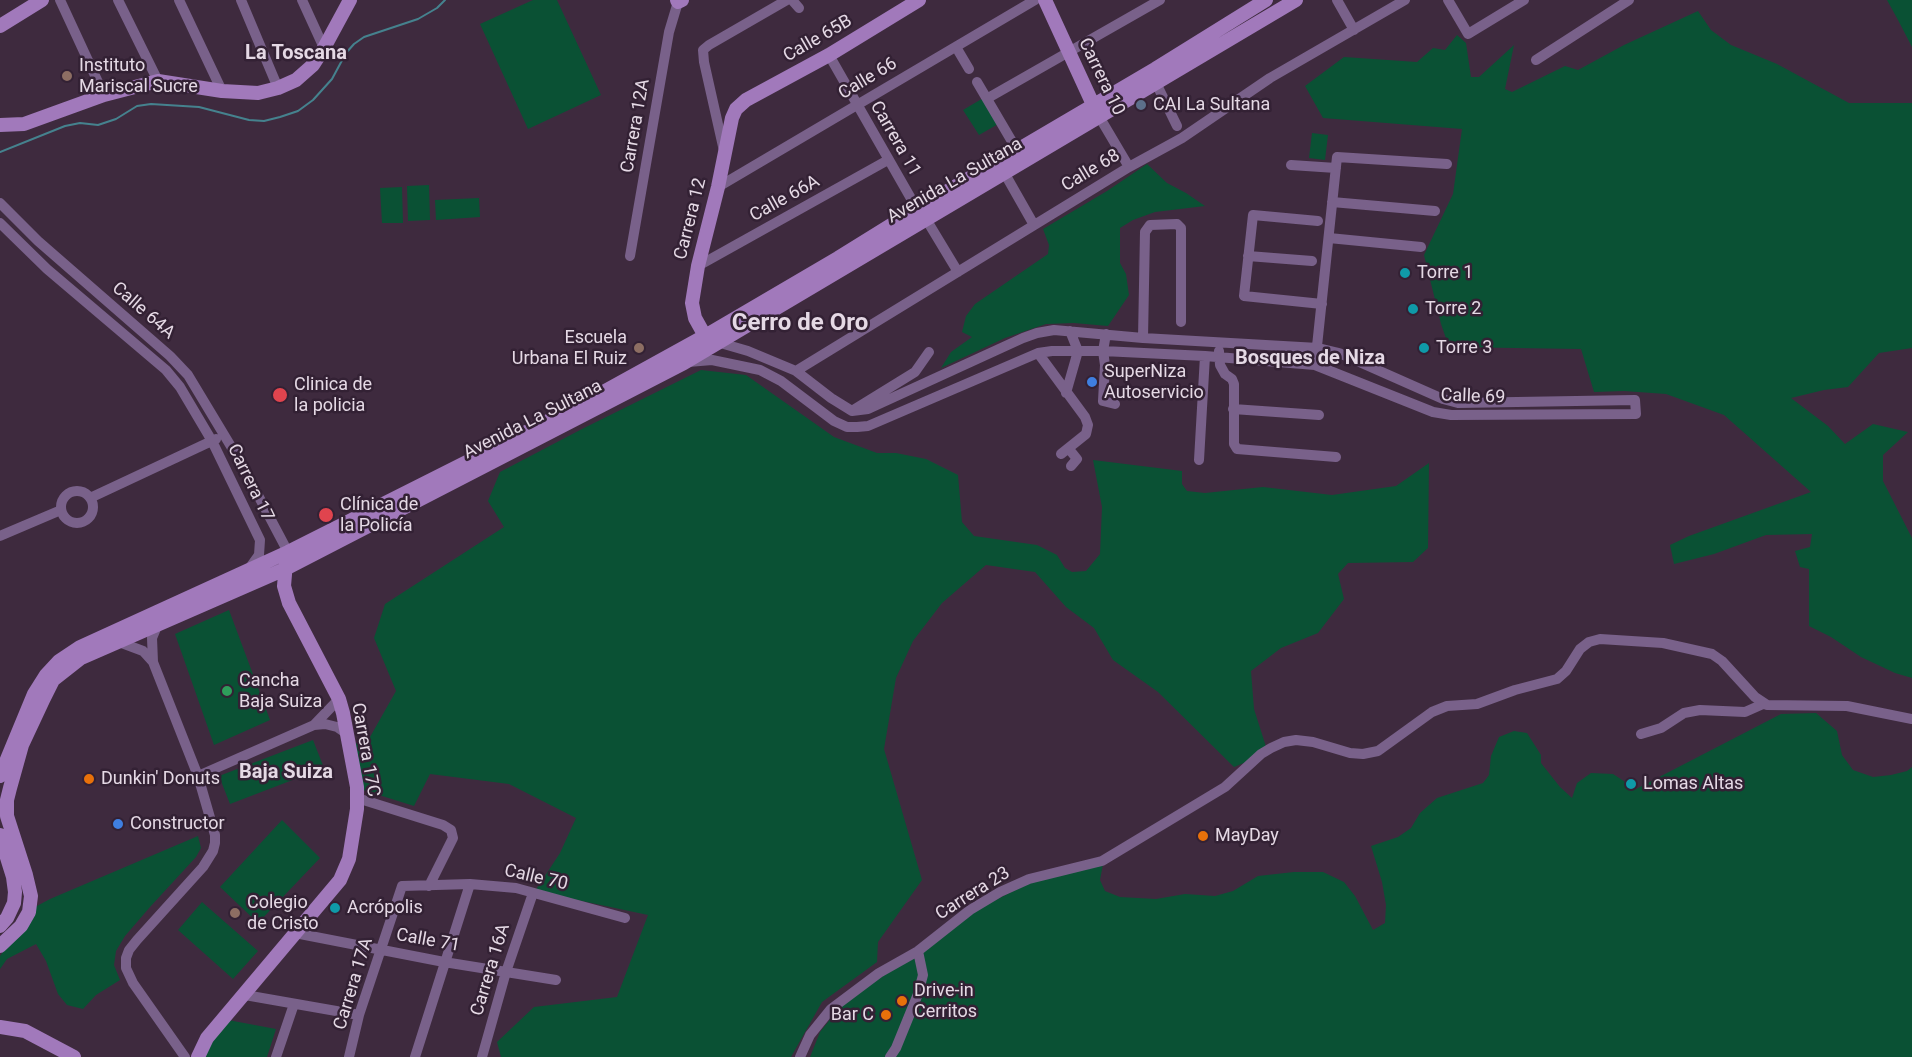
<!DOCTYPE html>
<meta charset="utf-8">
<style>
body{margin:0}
canvas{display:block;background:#3e2a3e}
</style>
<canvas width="1912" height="1057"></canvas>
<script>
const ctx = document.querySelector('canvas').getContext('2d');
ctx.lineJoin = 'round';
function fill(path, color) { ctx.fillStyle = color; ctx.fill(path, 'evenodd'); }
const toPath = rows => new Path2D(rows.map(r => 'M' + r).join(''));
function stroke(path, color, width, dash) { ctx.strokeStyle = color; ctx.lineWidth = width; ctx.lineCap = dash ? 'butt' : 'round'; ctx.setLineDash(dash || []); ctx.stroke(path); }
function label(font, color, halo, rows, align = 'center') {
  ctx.font = font + ' Roboto,sans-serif'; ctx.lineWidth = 5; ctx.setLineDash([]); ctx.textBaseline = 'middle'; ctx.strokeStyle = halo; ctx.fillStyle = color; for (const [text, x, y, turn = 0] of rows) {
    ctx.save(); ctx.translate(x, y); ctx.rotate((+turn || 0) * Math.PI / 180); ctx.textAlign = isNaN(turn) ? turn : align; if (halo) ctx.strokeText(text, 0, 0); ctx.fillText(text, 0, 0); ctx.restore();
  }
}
const green = toPath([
 [533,0,557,0,601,95,528,129,480,24],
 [1887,0,1912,0,1912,47,1898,20],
 [1698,11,1711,30,1731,45,1777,64,1849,103,1912,103,1912,348,1879,353,1848,387,1824,390,1791,398,1828,426,1845,444,1873,424,1908,432,1883,455,1883,481,1912,538,1912,678,1895,673,1861,657,1831,637,1809,626,1809,569,1800,567,1795,551,1810,547,1812,534,1766,535,1714,554,1674,564,1670,545,1689,536,1811,492,1724,415,1666,394,1624,391,1594,392,1581,349,1449,347,1441,324,1424,255,1453,194,1462,129,1323,118,1305,86,1344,57,1417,62,1433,48,1445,50,1457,35,1466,43,1471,77,1479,77,1514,45,1505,89,1512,92,1565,66,1578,70,1624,45],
 [985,97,1000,123,979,135,963,110],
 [1312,133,1328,135,1325,160,1309,158],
 [1147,164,1167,183,1186,193,1205,206,1155,212,1133,220,1120,228,1120,263,1126,274,1129,295,1108,326,1074,323,1046,324,1005,338,941,368,951,352,972,337,962,332,966,316,975,304,1048,254,1049,245,1043,229,1107,191],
 [429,185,430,220,408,221,407,186],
 [402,187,403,223,382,223,380,188],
 [479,198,480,217,436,220,435,200],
 [701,370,746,375,834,437,877,453,896,453,926,459,958,475,962,522,974,536,1037,545,1057,555,1065,568,1072,572,1086,571,1100,554,1102,507,1093,460,1182,471,1182,484,1187,491,1205,493,1263,487,1332,495,1396,486,1429,463,1428,548,1413,562,1348,563,1338,574,1344,599,1318,633,1281,648,1251,671,1254,709,1268,753,1234,767,1158,692,1113,660,1094,628,1066,607,1035,572,986,565,942,603,913,641,896,678,884,749,922,880,878,942,877,962,822,1002,791,1057,501,1057,497,1042,534,1007,617,997,648,915,535,891,560,853,576,818,509,784,430,774,414,806,363,790,355,744,370,737,396,691,374,638,385,604,504,527,488,501,500,472,582,429],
 [229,610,270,720,214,745,175,634],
 [1816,713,1837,731,1842,755,1853,770,1873,777,1891,775,1907,771,1912,767,1912,1057,810,1057,820,1032,840,1007,970,913,1031,882,1103,864,1100,880,1105,891,1120,897,1156,899,1185,894,1215,896,1233,891,1258,876,1294,872,1323,872,1344,882,1355,896,1373,930,1385,923,1386,905,1382,882,1371,846,1398,837,1411,828,1420,813,1437,798,1483,783,1489,775,1491,756,1499,737,1514,731,1527,733,1541,755,1541,763,1560,787,1572,798,1577,783,1591,773,1613,774,1636,789,1781,714],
 [313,740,324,768,230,804,219,776],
 [282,820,320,858,258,923,220,887],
 [198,836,201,848,196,857,150,907,125,936,116,951,114,965,120,980,96,995,83,1009,67,1005,58,994,46,961,36,944,7,959,0,969,0,956,35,907,50,899],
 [202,902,258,951,233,979,178,930],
 [228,1020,276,1029,267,1057,202,1057]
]);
const stream = toPath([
 [0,152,65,126,80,123,98,125,116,119,137,106,151,104,199,107,249,120,264,121,280,117,298,111,313,100,332,79,346,53,354,44,364,37,418,19,437,8,445,0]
]);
const street = toPath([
 [60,0,104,95],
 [118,0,158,81],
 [179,0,222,91],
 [241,0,278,88],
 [302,0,324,48],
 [792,0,799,8],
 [1337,0,1354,30],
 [1448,0,1468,34,1524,0],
 [956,47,969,69],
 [829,55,917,209],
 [1536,60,1629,0],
 [977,82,1017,150],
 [1156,83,1177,126],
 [988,98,1160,0],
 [1100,118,1129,167],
 [724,151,704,62,703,50,709,45,787,0],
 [1291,165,1336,168],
 [1005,174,1034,225],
 [718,187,1035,0],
 [1332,202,1435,211],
 [0,203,38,241,170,356,188,375,241,463,288,552],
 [926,219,958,272],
 [1318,221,1253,215,1244,296,1322,304],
 [0,223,47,269,166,370,180,387,212,441,260,540,259,555,249,569],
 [1329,238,1421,247],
 [630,256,669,32,678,2],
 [1248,256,1312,261],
 [698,266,888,160],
 [1106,334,1103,351,1105,365,1103,401,1115,404],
 [1143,338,1145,232,1150,225,1177,224,1181,228,1181,322],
 [717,342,748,351,796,371,831,398,852,411],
 [1219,351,1220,365,1225,374,1232,379,1234,384,1234,444,1237,449,1336,457],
 [1038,353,1085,417,1088,425,1086,434,1061,454],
 [688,362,712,360,760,370,781,381,834,421,847,427,857,427,868,426,1038,353,1052,351,1103,351,1205,356,1315,365,1433,412,1451,415,1636,414,1635,400,1458,403,1443,399,1339,353,1318,348,1143,338,1054,330,1037,333,1023,338,868,409,852,411],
 [1315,365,1337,157,1447,164],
 [796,371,1129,167,1182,138,1270,78,1405,0],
 [1066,393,1078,351,1070,331],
 [855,409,915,372,929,352],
 [1233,409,1319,415],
 [1069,449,1077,459,1071,466],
 [1199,460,1205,356],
 '61 507a16 16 0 1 1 32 0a16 16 0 1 1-32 0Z',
 [90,498,216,439],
 [0,536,61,510],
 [157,626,152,638,153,662,198,776,215,835,215,843,213,851,203,867,137,940,129,950,126,958,126,968,133,983,185,1057],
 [119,642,143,651,153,662],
 [314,725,325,724,337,727,347,734],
 [1641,734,1661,728,1684,713,1700,710,1745,712,1763,704],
 [198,776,314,725,339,699],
 [357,798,443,825,451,830,453,838,429,886],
 [295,933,444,962,556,980],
 [245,995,359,1015],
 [276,1057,294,1004],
 [349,1057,359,1015,402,886,470,884,516,888,625,918],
 [415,1057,470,884],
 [482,1057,506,972,533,893],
 [800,1057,810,1035,831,1009,879,973,918,951,970,910,1000,892,1029,879,1102,861,1225,787,1261,754,1271,748,1284,742,1296,740,1313,742,1350,753,1363,754,1378,751,1432,712,1447,706,1477,704,1515,690,1557,679,1566,671,1580,649,1589,642,1600,639,1663,643,1712,654,1722,661,1755,697,1767,705,1847,706,1912,719],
 [890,1057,896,1048,918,994,923,975,918,951]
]);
const secondary = toPath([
 [677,0,678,2,682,0],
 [1045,0,1096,111],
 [0,26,42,0],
 [0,125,24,124,104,95,158,81,222,91,258,93,278,88,296,80,313,65,324,48,350,0],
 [705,336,695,318,692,303,698,266,718,187,732,118,736,109,746,100,829,55,919,0],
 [0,776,34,694,46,675,59,661,80,647,288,552,580,405,705,336,838,258,917,209,1155,69,1266,0],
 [0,835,13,877,15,892,14,903,7,918,0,926],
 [0,946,21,926,29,912,31,896,26,875,7,816,7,800,10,788,22,745,44,698,53,680,81,658,285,569,684,363,1296,0],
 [0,1027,25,1031,74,1057],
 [198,1057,207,1038,340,880,349,859,357,809,357,787,343,713,339,699,289,603,284,586,286,563]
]);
const markers = [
 [67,76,6,"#8d6e63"],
 [1141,105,6,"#5c6f8a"],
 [1405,273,6,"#0f9aa8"],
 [1413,309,6,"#0f9aa8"],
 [639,348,6,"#8d6e63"],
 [1424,348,6,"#0f9aa8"],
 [1092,382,6,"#3f7fe0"],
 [280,395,8,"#e0444e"],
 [326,515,8,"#e0444e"],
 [227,691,6,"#2e9e5b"],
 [89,779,6,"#e8710a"],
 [1631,784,6,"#0f9aa8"],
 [118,824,6,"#3f7fe0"],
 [1203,836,6,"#e8710a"],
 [335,908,6,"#0f9aa8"],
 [235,913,6,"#8d6e63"],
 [902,1001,6,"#e8710a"],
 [886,1015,6,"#e8710a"]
];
const streetNames = [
 ["Calle 65B",818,39,-30],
 ["Carrera 10",1101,77,64],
 ["Calle 66",868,79,-31],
 ["Carrera 12A",636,126,-80],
 ["Carrera 11",895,139,60],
 ["Calle 68",1091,171,-31],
 ["Avenida La Sultana",955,181,-30],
 ["Calle 66A",785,199,-29],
 ["Carrera 12",691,219,-76],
 ["Calle 64A",143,311,41],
 ["Calle 69",1473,397,2],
 ["Avenida La Sultana",533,420,-27],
 ["Carrera 17",250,483,64],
 ["Carrera 17C",365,750,80],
 ["Calle 70",536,878,13],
 ["Carrera 23",973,894,-32],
 ["Calle 71",428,941,10],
 ["Carrera 16A",491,970,-73],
 ["Carrera 17A",354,984,-73]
];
const poiNames = [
 ["Instituto",79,66],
 ["Mariscal Sucre",79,87],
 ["CAI La Sultana",1153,105],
 ["Torre 1",1417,273],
 ["Torre 2",1425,309],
 ["Escuela",627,338,"right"],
 ["Urbana El Ruiz",627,359,"right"],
 ["Torre 3",1436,348],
 ["SuperNiza",1104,372],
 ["Autoservicio",1104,393],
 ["Clinica de",294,385],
 ["la policia",294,406],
 ["Clínica de",340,505],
 ["la Policía",340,526],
 ["Cancha",239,681],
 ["Baja Suiza",239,702],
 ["Dunkin' Donuts",101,779],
 ["Lomas Altas",1643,784],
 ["Constructor",130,824],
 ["MayDay",1215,836],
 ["Colegio",247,903],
 ["de Cristo",247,924],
 ["Acrópolis",347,908],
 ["Drive-in",914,991],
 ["Cerritos",914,1012],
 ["Bar C",874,1015,"right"]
];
const neighbourhoodNames = [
 ["La Toscana",296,54],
 ["Bosques de Niza",1310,359],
 ["Baja Suiza",286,773]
];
const districtNames = [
 ["Cerro de Oro",800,324]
];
fill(green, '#0a5134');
stroke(stream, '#45828e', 2);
stroke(street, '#79618a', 10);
stroke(secondary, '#a179bb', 14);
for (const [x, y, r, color] of markers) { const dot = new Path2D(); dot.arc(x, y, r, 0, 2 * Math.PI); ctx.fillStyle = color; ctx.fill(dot); stroke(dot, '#332134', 2); }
label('18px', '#e5d9e5', '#332134', streetNames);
label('18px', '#e5d9e5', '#332134', poiNames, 'left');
label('bold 20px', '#e5d9e5', '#332134', neighbourhoodNames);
label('bold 24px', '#e5d9e5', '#332134', districtNames);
</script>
